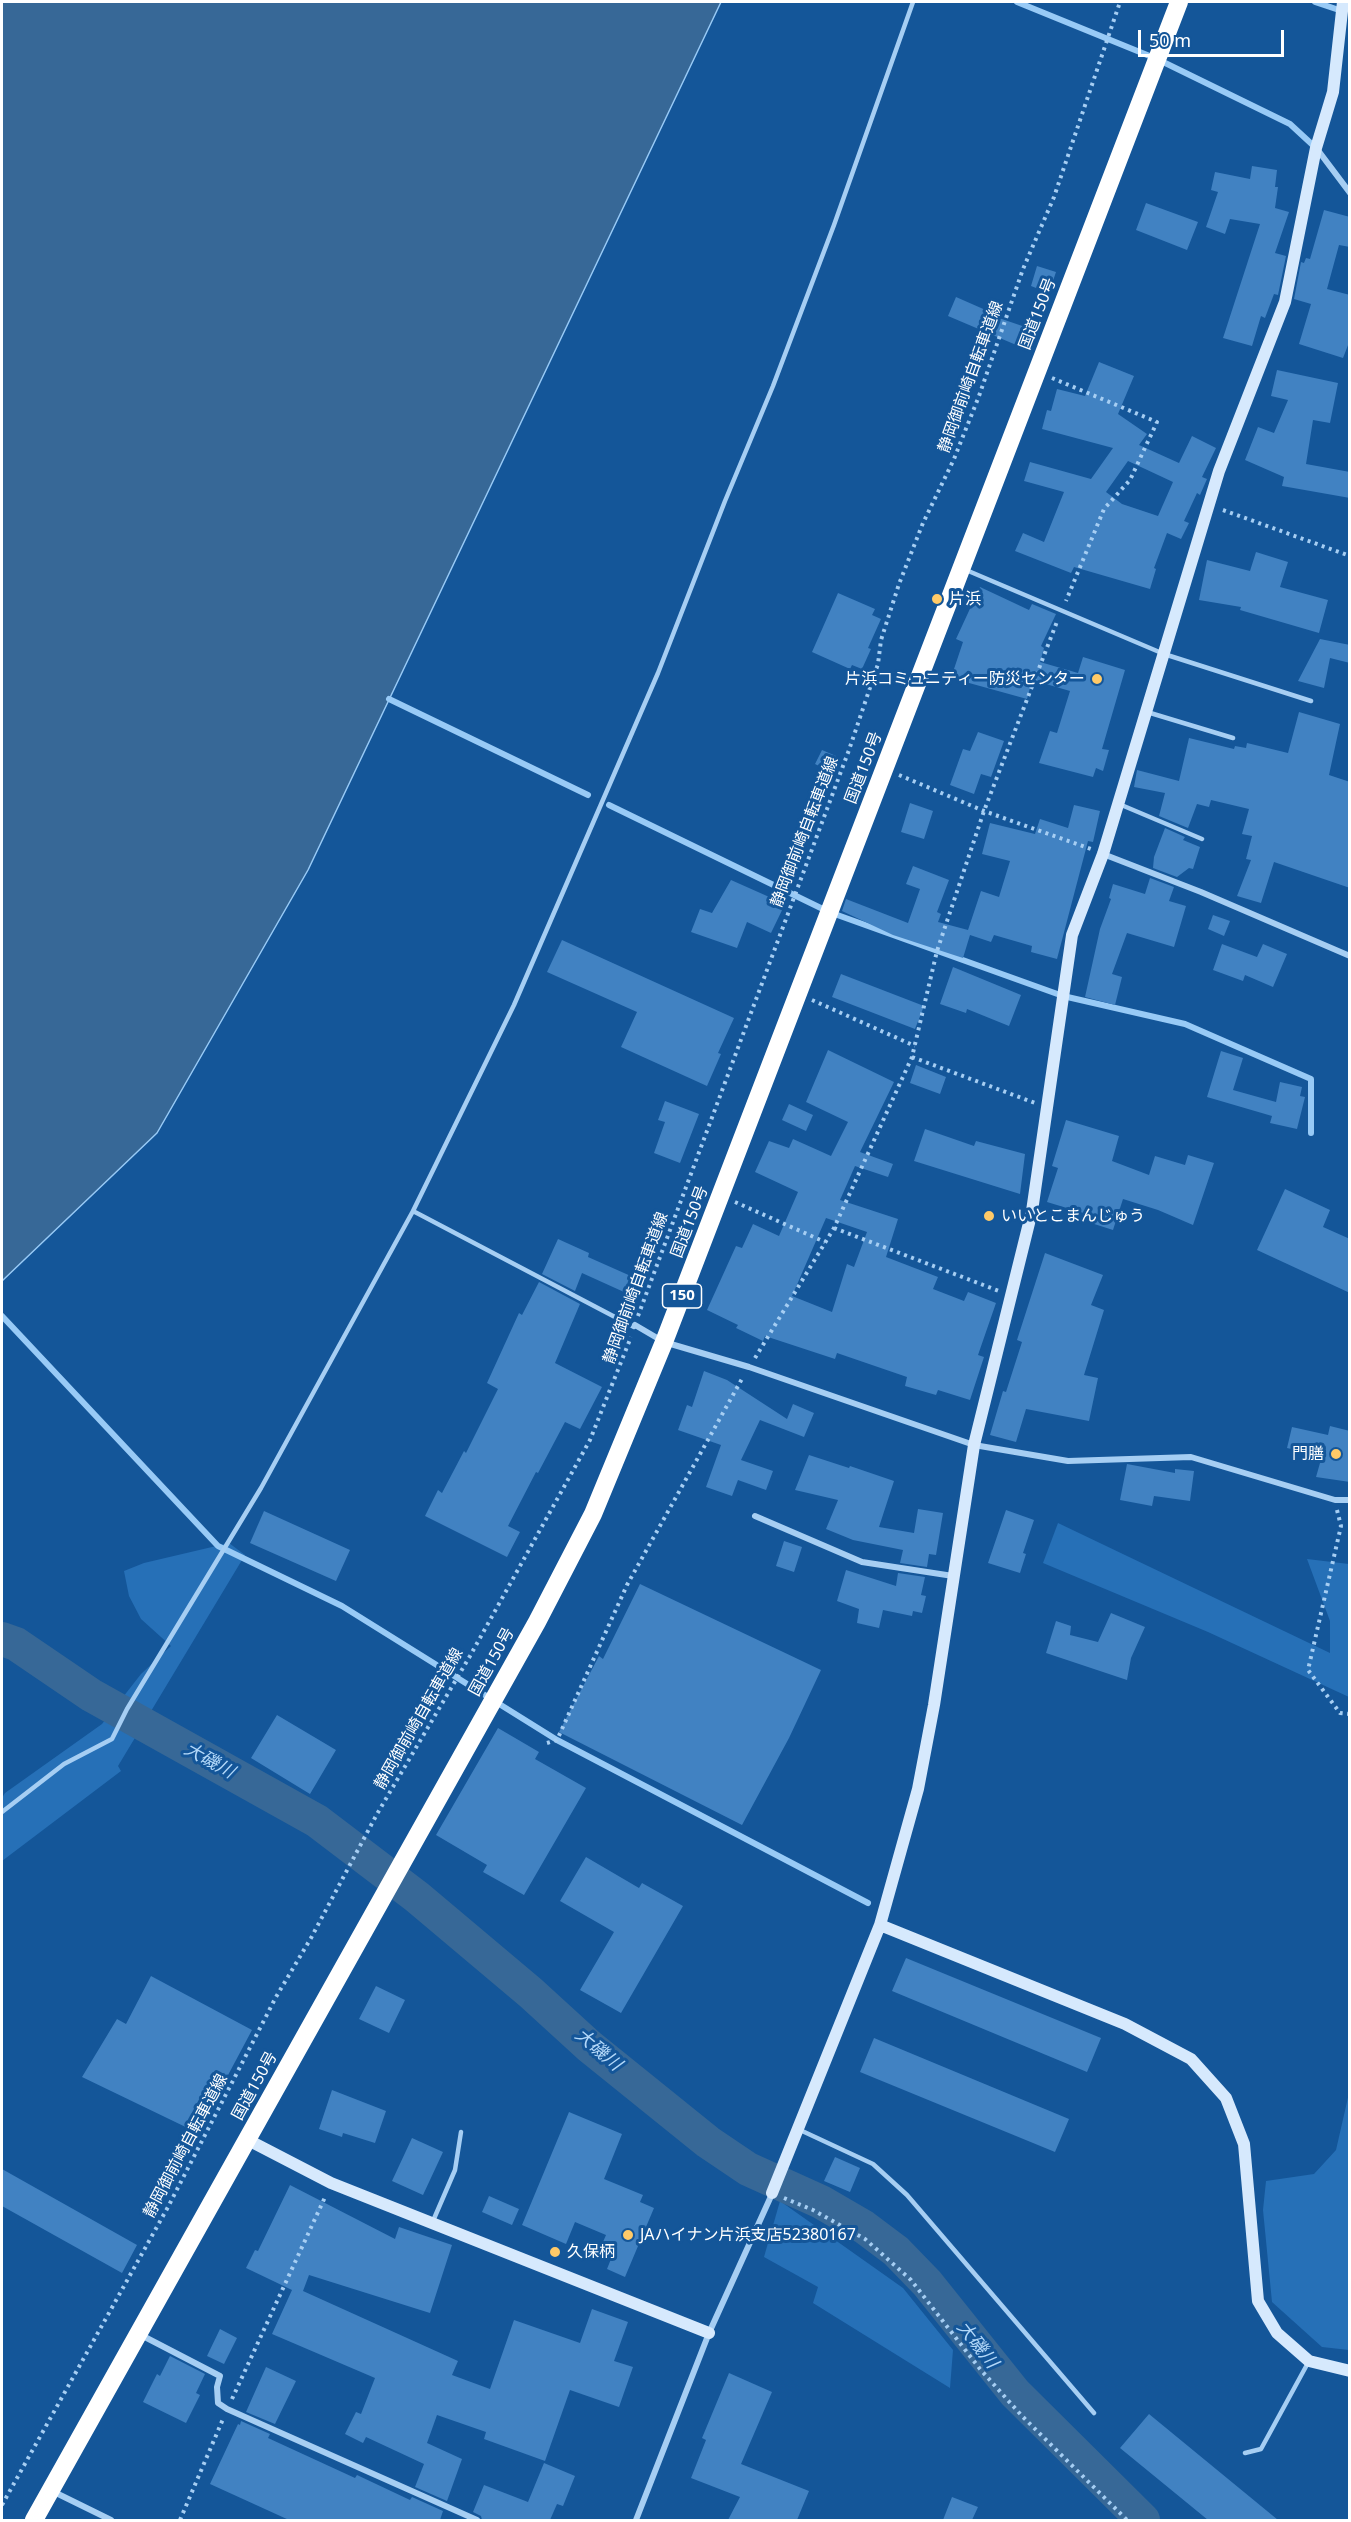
<!DOCTYPE html>
<meta charset="utf-8">
<style>
body{margin:0}
#map{position:relative;width:1351px;height:2522px;overflow:hidden;background:#145699;font-family:"Noto Sans",sans-serif}
canvas{display:block}
.frame{position:absolute;inset:0;border:3px solid #fff;pointer-events:none}
.scale{position:absolute;left:1138px;top:30px;width:146px;height:27px;box-sizing:border-box;border:3px solid #fff;border-top:0;padding-left:8px;font-size:18px;line-height:21px;white-space:nowrap;color:#fff;-webkit-text-stroke:4px #145699;paint-order:stroke}
</style>
<div id="map">
<canvas width="1351" height="2522"></canvas>
<div class="frame"></div>
<div class="scale">50 m</div>
</div>
<script>
const ctx = document.querySelector('canvas').getContext('2d');
ctx.lineJoin = 'round';
function fill(path, color) { ctx.fillStyle = color; ctx.fill(path, 'evenodd'); }
const toPath = rows => new Path2D(rows.map(r => 'M' + r).join(''));
function stroke(path, color, width, dash) { ctx.strokeStyle = color; ctx.lineWidth = width; ctx.lineCap = dash ? 'butt' : 'round'; ctx.setLineDash(dash || []); ctx.stroke(path); }
function label(font, color, halo, rows, align = 'center') {
  ctx.font = font + ' "Noto Sans","Noto Sans JP",sans-serif'; ctx.lineWidth = 6; ctx.setLineDash([]); ctx.textBaseline = 'middle'; ctx.strokeStyle = halo; ctx.fillStyle = color; for (const [text, x, y, turn = 0] of rows) {
    ctx.save(); ctx.translate(x, y); ctx.rotate((+turn || 0) * Math.PI / 180); ctx.textAlign = isNaN(turn) ? turn : align; if (halo) ctx.strokeText(text, 0, 0); ctx.fillText(text, 0, 0); ctx.restore();
  }
}
const green = toPath([
 [1058,1523,1330,1653,1330,1621,1307,1559,1349,1564,1349,1697,1208,1632,1043,1563],
 [229,1543,245,1555,118,1766,121,1771,2,1861,2,1798,5,1793,102,1724,141,1674,171,1646,141,1619,129,1596,124,1571,144,1563],
 [1349,2093,1349,2350,1322,2347,1272,2302,1263,2210,1266,2181,1314,2174,1336,2150],
 [780,2201,903,2288,953,2350,950,2388,813,2303,818,2287,764,2257]
]);
const water = toPath([
 [2,2,721,2,308,870,157,1133,2,1281,2,2]
]);
const stream = toPath([
 [1017,2,1157,59,1290,124,1316,148],
 [1315,2,1342,11],
 [389,699,588,795],
 [609,805,829,912,1063,996,1185,1024,1311,1079,1311,1133],
 [2,1316,218,1546,342,1606,557,1740,868,1903]
]);
const river = toPath([
 [2,1639,16,1644,91,1695,317,1821,417,1897,531,1993,589,2046,708,2142,748,2169,821,2202,864,2227,896,2251,927,2283,1015,2393,1143,2520]
]);
const building = toPath([
 [1252,166,1277,170,1275,187,1278,187,1275,208,1289,212,1275,253,1286,256,1278,295,1274,294,1265,318,1261,316,1252,346,1223,338,1260,224,1230,219,1225,234,1206,227,1218,192,1211,190,1215,172,1250,179],
 [1146,203,1198,222,1187,250,1136,230],
 [1324,210,1350,217,1350,247,1339,245,1327,289,1350,295,1350,340,1343,358,1299,344,1311,304,1294,299,1301,262,1304,263,1306,258,1310,259],
 [1037,266,1056,272,1049,293,1031,286],
 [956,297,997,315,996,317,1034,330,1028,350,948,316],
 [1099,362,1134,376,1118,414,1147,434,1139,445,1179,463,1192,436,1216,448,1202,477,1207,479,1200,495,1197,493,1184,521,1189,523,1181,539,1167,533,1154,568,1156,569,1150,589,1074,567,1071,573,1015,551,1023,533,1044,542,1064,492,1024,481,1030,462,1091,479,1113,448,1042,429,1047,410,1051,411,1057,389,1085,396],
 [1128,461,1173,482,1158,516,1122,504,1106,492],
 [1277,370,1338,383,1330,423,1313,420,1306,464,1350,472,1350,498,1282,486,1284,477,1245,460,1258,427,1274,433,1288,400,1271,396],
 [1256,552,1288,562,1280,587,1328,600,1319,633,1240,610,1241,607,1199,600,1207,560,1250,571],
 [980,587,1029,610,1032,604,1056,614,1041,646,1044,648,1040,662,1078,673,1083,657,1125,670,1102,749,1109,750,1103,771,1096,768,1093,777,1039,763,1050,731,1057,733,1070,691,1032,680,1027,699,951,678,963,642,956,639],
 [838,593,875,609,872,615,881,619,868,648,871,649,862,669,852,665,850,669,812,652],
 [1320,639,1350,645,1350,663,1330,658,1324,688,1298,681],
 [1299,712,1340,724,1329,775,1350,782,1350,888,1274,862,1261,903,1237,896,1251,860,1246,859,1252,836,1242,834,1249,809,1211,800,1209,807,1197,804,1188,828,1159,816,1165,793,1134,787,1137,770,1179,781,1189,738,1234,749,1235,746,1246,748,1247,743,1288,753],
 [978,732,1004,741,991,777,981,774,974,794,950,785,963,749,970,751],
 [822,750,836,756,829,771,815,764],
 [910,803,933,811,924,839,901,832],
 [1074,805,1100,811,1093,842,1088,841,1057,959,1031,952,1032,946,994,935,991,942,970,935,963,958,893,935,842,911,846,899,908,923,920,889,906,884,913,866,949,880,937,912,941,914,938,922,968,930,981,891,999,897,1010,861,982,854,990,823,1035,834,1040,819,1068,828],
 [1165,828,1185,837,1183,840,1200,847,1193,869,1189,868,1177,877,1153,868,1154,857],
 [1150,878,1174,887,1169,901,1186,906,1174,947,1127,933,1112,974,1122,977,1115,1005,1085,997,1100,929,1111,899,1109,898,1113,884,1145,894],
 [731,880,785,904,771,933,747,922,737,948,691,932,700,909,712,913],
 [1213,915,1230,921,1224,936,1208,929],
 [562,940,734,1018,718,1053,721,1054,707,1086,621,1047,637,1012,547,972],
 [1222,944,1257,957,1263,944,1287,954,1273,987,1245,975,1243,981,1213,970],
 [953,967,1021,995,1009,1026,967,1009,966,1013,940,1004],
 [841,974,924,1006,915,1029,832,997],
 [828,1050,894,1082,860,1152,893,1164,888,1177,855,1166,840,1200,898,1219,886,1257,938,1277,933,1289,964,1301,968,1292,996,1303,978,1355,984,1357,970,1400,938,1390,936,1395,905,1386,907,1377,837,1353,835,1359,765,1336,763,1341,736,1328,738,1325,707,1310,736,1246,742,1248,753,1224,779,1236,798,1192,755,1172,769,1141,789,1148,793,1139,831,1156,848,1122,806,1102],
 [826,1218,867,1232,854,1267,847,1264,832,1312,792,1296],
 [1221,1051,1243,1058,1233,1090,1276,1102,1280,1082,1302,1087,1300,1096,1305,1097,1297,1129,1270,1123,1272,1116,1207,1097],
 [916,1065,946,1077,940,1094,910,1083],
 [665,1101,699,1114,680,1163,654,1153,665,1122,658,1120],
 [789,1104,813,1115,806,1131,782,1120],
 [1066,1120,1119,1136,1112,1161,1149,1175,1155,1156,1185,1165,1188,1155,1214,1163,1193,1225,1158,1210,1123,1199,1113,1230,1088,1222,1090,1215,1047,1202,1058,1168,1052,1166],
 [925,1129,974,1146,976,1141,1025,1154,1020,1194,914,1161],
 [1285,1189,1330,1210,1323,1227,1350,1239,1350,1293,1257,1250],
 [558,1239,589,1253,588,1257,642,1281,635,1297,582,1273,575,1291,542,1274],
 [1045,1253,1103,1275,1091,1305,1104,1310,1084,1375,1098,1378,1089,1421,1026,1409,1016,1442,990,1435,1003,1391,1006,1392,1022,1342,1017,1340],
 [539,1282,580,1304,555,1363,602,1387,580,1429,565,1422,538,1473,536,1472,508,1526,520,1532,507,1557,425,1516,438,1490,442,1493,464,1451,466,1453,498,1389,487,1383,519,1313,522,1315],
 [704,1371,727,1380,787,1419,793,1404,814,1413,804,1437,760,1420,741,1460,773,1471,766,1490,738,1480,732,1496,706,1487,721,1445,678,1430,687,1405,692,1407],
 [1330,1426,1350,1431,1350,1482,1316,1477,1322,1456,1287,1448,1292,1427,1328,1435],
 [809,1455,849,1468,850,1466,894,1481,879,1527,914,1533,918,1509,943,1513,936,1555,929,1554,927,1567,900,1563,903,1550,853,1540,826,1529,838,1500,795,1490],
 [1127,1464,1175,1473,1175,1469,1194,1471,1190,1501,1154,1496,1152,1506,1120,1500],
 [1006,1510,1034,1520,1023,1553,1026,1554,1020,1573,988,1563],
 [264,1511,350,1550,336,1581,250,1543],
 [784,1541,802,1547,794,1572,776,1566],
 [846,1570,896,1586,898,1573,925,1577,921,1595,926,1596,922,1613,913,1611,912,1616,883,1610,879,1628,857,1623,859,1609,837,1601],
 [640,1584,821,1670,789,1738,742,1825,559,1732,599,1656,603,1659],
 [1111,1613,1145,1627,1131,1658,1127,1680,1046,1653,1056,1621,1071,1626,1070,1635,1098,1642],
 [277,1715,336,1750,310,1794,251,1758],
 [498,1728,539,1752,535,1759,586,1788,524,1895,483,1872,487,1865,436,1835],
 [586,1857,639,1888,642,1883,683,1906,621,2013,580,1990,614,1932,560,1901],
 [906,1958,1101,2038,1087,2072,892,1991],
 [151,1976,252,2030,227,2077,229,2078,196,2132,82,2077,117,2019,126,2024],
 [376,1986,405,2000,389,2033,359,2019],
 [874,2038,1069,2119,1055,2152,860,2072],
 [332,2090,386,2111,375,2143,343,2133,342,2137,319,2129],
 [569,2112,622,2134,604,2179,643,2195,640,2202,654,2208,625,2277,607,2269,613,2254,600,2249,606,2235,575,2222,566,2244,522,2225],
 [412,2138,443,2152,423,2195,392,2181],
 [835,2157,860,2168,850,2192,824,2181],
 [2,2169,137,2245,122,2273,2,2206],
 [290,2185,395,2239,399,2227,452,2245,430,2313,309,2275,303,2291,458,2361,452,2375,490,2389,514,2320,580,2343,592,2309,628,2322,614,2361,633,2367,619,2407,570,2390,545,2461,484,2439,486,2432,437,2415,427,2443,462,2459,447,2501,415,2487,424,2464,366,2437,363,2443,345,2434,356,2412,361,2414,375,2378,272,2334,292,2290,246,2268,255,2250,258,2251],
 [489,2196,519,2209,512,2225,482,2212],
 [220,2329,237,2338,224,2364,207,2356],
 [170,2356,205,2374,196,2393,200,2395,186,2423,143,2402,157,2374,160,2376],
 [266,2367,296,2381,275,2424,246,2412],
 [729,2373,772,2392,741,2464,809,2491,797,2520,728,2520,740,2497,691,2478,706,2440,702,2438],
 [1149,2414,1278,2520,1208,2520,1120,2448],
 [241,2421,270,2434,268,2438,355,2478,357,2475,410,2500,412,2497,443,2511,440,2520,289,2520,210,2484,238,2424,240,2425],
 [544,2463,575,2476,563,2506,557,2504,550,2520,482,2520,481,2516,473,2512,484,2485,528,2502],
 [952,2497,978,2507,972,2520,943,2520]
]);
const path = toPath([
 [1052,378,1157,422,1130,480,1104,509,1066,601],
 [1223,510,1350,556],
 [899,775,984,811,1091,849],
 [812,1000,915,1046],
 [912,1057,1035,1103],
 [735,1202,825,1242],
 [834,1228,999,1291],
 [638,1316,849,750,878,664,881,640,899,584,923,523,954,459,979,396,1023,269,1054,197,1120,2],
 [755,1358,834,1228,912,1057,937,951,984,811,1058,619],
 [1337,1510,1341,1526,1308,1670,1340,1713,1350,1714],
 [547,1743,557,1740,627,1585,743,1377],
 [784,2198,813,2210,865,2239,911,2280,980,2369,1022,2416,1127,2520],
 [232,2399,326,2195],
 [2,2505,168,2207,276,1997,311,1938,377,1814,470,1656,590,1440,631,1337],
 [180,2520,223,2419]
]);
const lane = toPath([
 [966,570,1164,654,1311,701],
 [1147,712,1233,738],
 [1119,804,1202,839],
 [413,1211,514,1005,658,673,725,501,773,386,834,225,913,2],
 [2,1812,64,1764,112,1739,127,1709,261,1488,413,1211,634,1327],
 [800,2130,873,2164,907,2195,1094,2413],
 [433,2221,455,2170,461,2132],
 [1245,2453,1261,2449,1309,2361]
]);
const street = toPath([
 [1317,149,1350,193],
 [1103,854,1201,892,1350,956],
 [635,1325,664,1342,749,1367,974,1445,1068,1461,1191,1457,1335,1500,1350,1500],
 [755,1516,862,1562,953,1576],
 [139,2334,220,2376,217,2387,218,2403,227,2409,477,2520],
 [52,2491,111,2520],
 [636,2520,709,2333,772,2194]
]);
const secondary = toPath([
 [880,1925,1125,2024,1191,2059,1226,2098,1244,2144,1258,2301,1277,2333,1309,2361,1350,2371],
 [248,2140,331,2183,709,2333],
 [772,2193,880,1925,918,1789,934,1705,974,1445,1032,1211,1072,935,1103,854,1219,471,1285,302,1316,148,1333,92,1343,2]
]);
const highway = toPath([
 [34,2520,537,1622,593,1514,664,1342,1179,2]
]);
const markers = [
 [937,599,6,"#ffca68"],
 [1097,679,6,"#ffca68"],
 [989,1216,6,"#ffca68"],
 [1336,1454,6,"#ffca68"],
 [628,2235,6,"#ffca68"],
 [555,2252,6,"#ffca68"]
];
const shields = [
 [682,1296,39]
];
const shieldNames = [
 ["150",682,1296]
];
const streetNames = [
 ["国道150号",1038,314,-69],
 ["静岡御前崎自転車道線",971,377,-70],
 ["国道150号",864,768,-69],
 ["静岡御前崎自転車道線",805,832,-69],
 ["国道150号",690,1222,-69],
 ["静岡御前崎自転車道線",636,1288,-70],
 ["国道150号",492,1662,-61],
 ["静岡御前崎自転車道線",419,1719,-60],
 ["国道150号",255,2086,-61],
 ["静岡御前崎自転車道線",186,2146,-62]
];
const poiNames = [
 ["片浜",949,599],
 ["片浜コミュニティー防災センター",1085,679,"right"],
 ["いいとこまんじゅう",1001,1216],
 ["門膳",1324,1454,"right"],
 ["JAハイナン片浜支店52380167",640,2235],
 ["久保柄",567,2252]
];
const waterNames = [
 ["大磯川",209,1761,29],
 ["大磯川",598,2050,40],
 ["大磯川",977,2345,52]
];
fill(green, '#2670b7');
fill(water, '#376897');
stroke(water, '#98caf6', 1.5);
stroke(stream, '#98caf6', 6);
stroke(river, '#376897', 34);
fill(building, '#4182c2');
stroke(path, '#a6cef3', 4, [3, 4.5]);
stroke(lane, '#a6cef3', 4.5);
stroke(street, '#a6cef3', 6);
stroke(secondary, '#d6e9fd', 12);
stroke(highway, '#fff', 18);
for (const [x, y, r, color] of markers) { const dot = new Path2D(); dot.arc(x, y, r, 0, 2 * Math.PI); ctx.fillStyle = color; ctx.fill(dot); stroke(dot, '#145699', 2); }
for (const [x, y, w] of shields) { const box = new Path2D(); box.roundRect(x - w / 2, y - 12, w, 24, 4.5); ctx.fillStyle = '#145699'; ctx.fill(box); stroke(box, '#fff', 1.5); }
label('bold 15px', '#fff', null, shieldNames);
label('16px', '#fff', '#145699', streetNames);
label('16px', '#fff', '#145699', poiNames, 'left');
label('italic 18px', '#b3d8f9', '#145699', waterNames);
</script>
